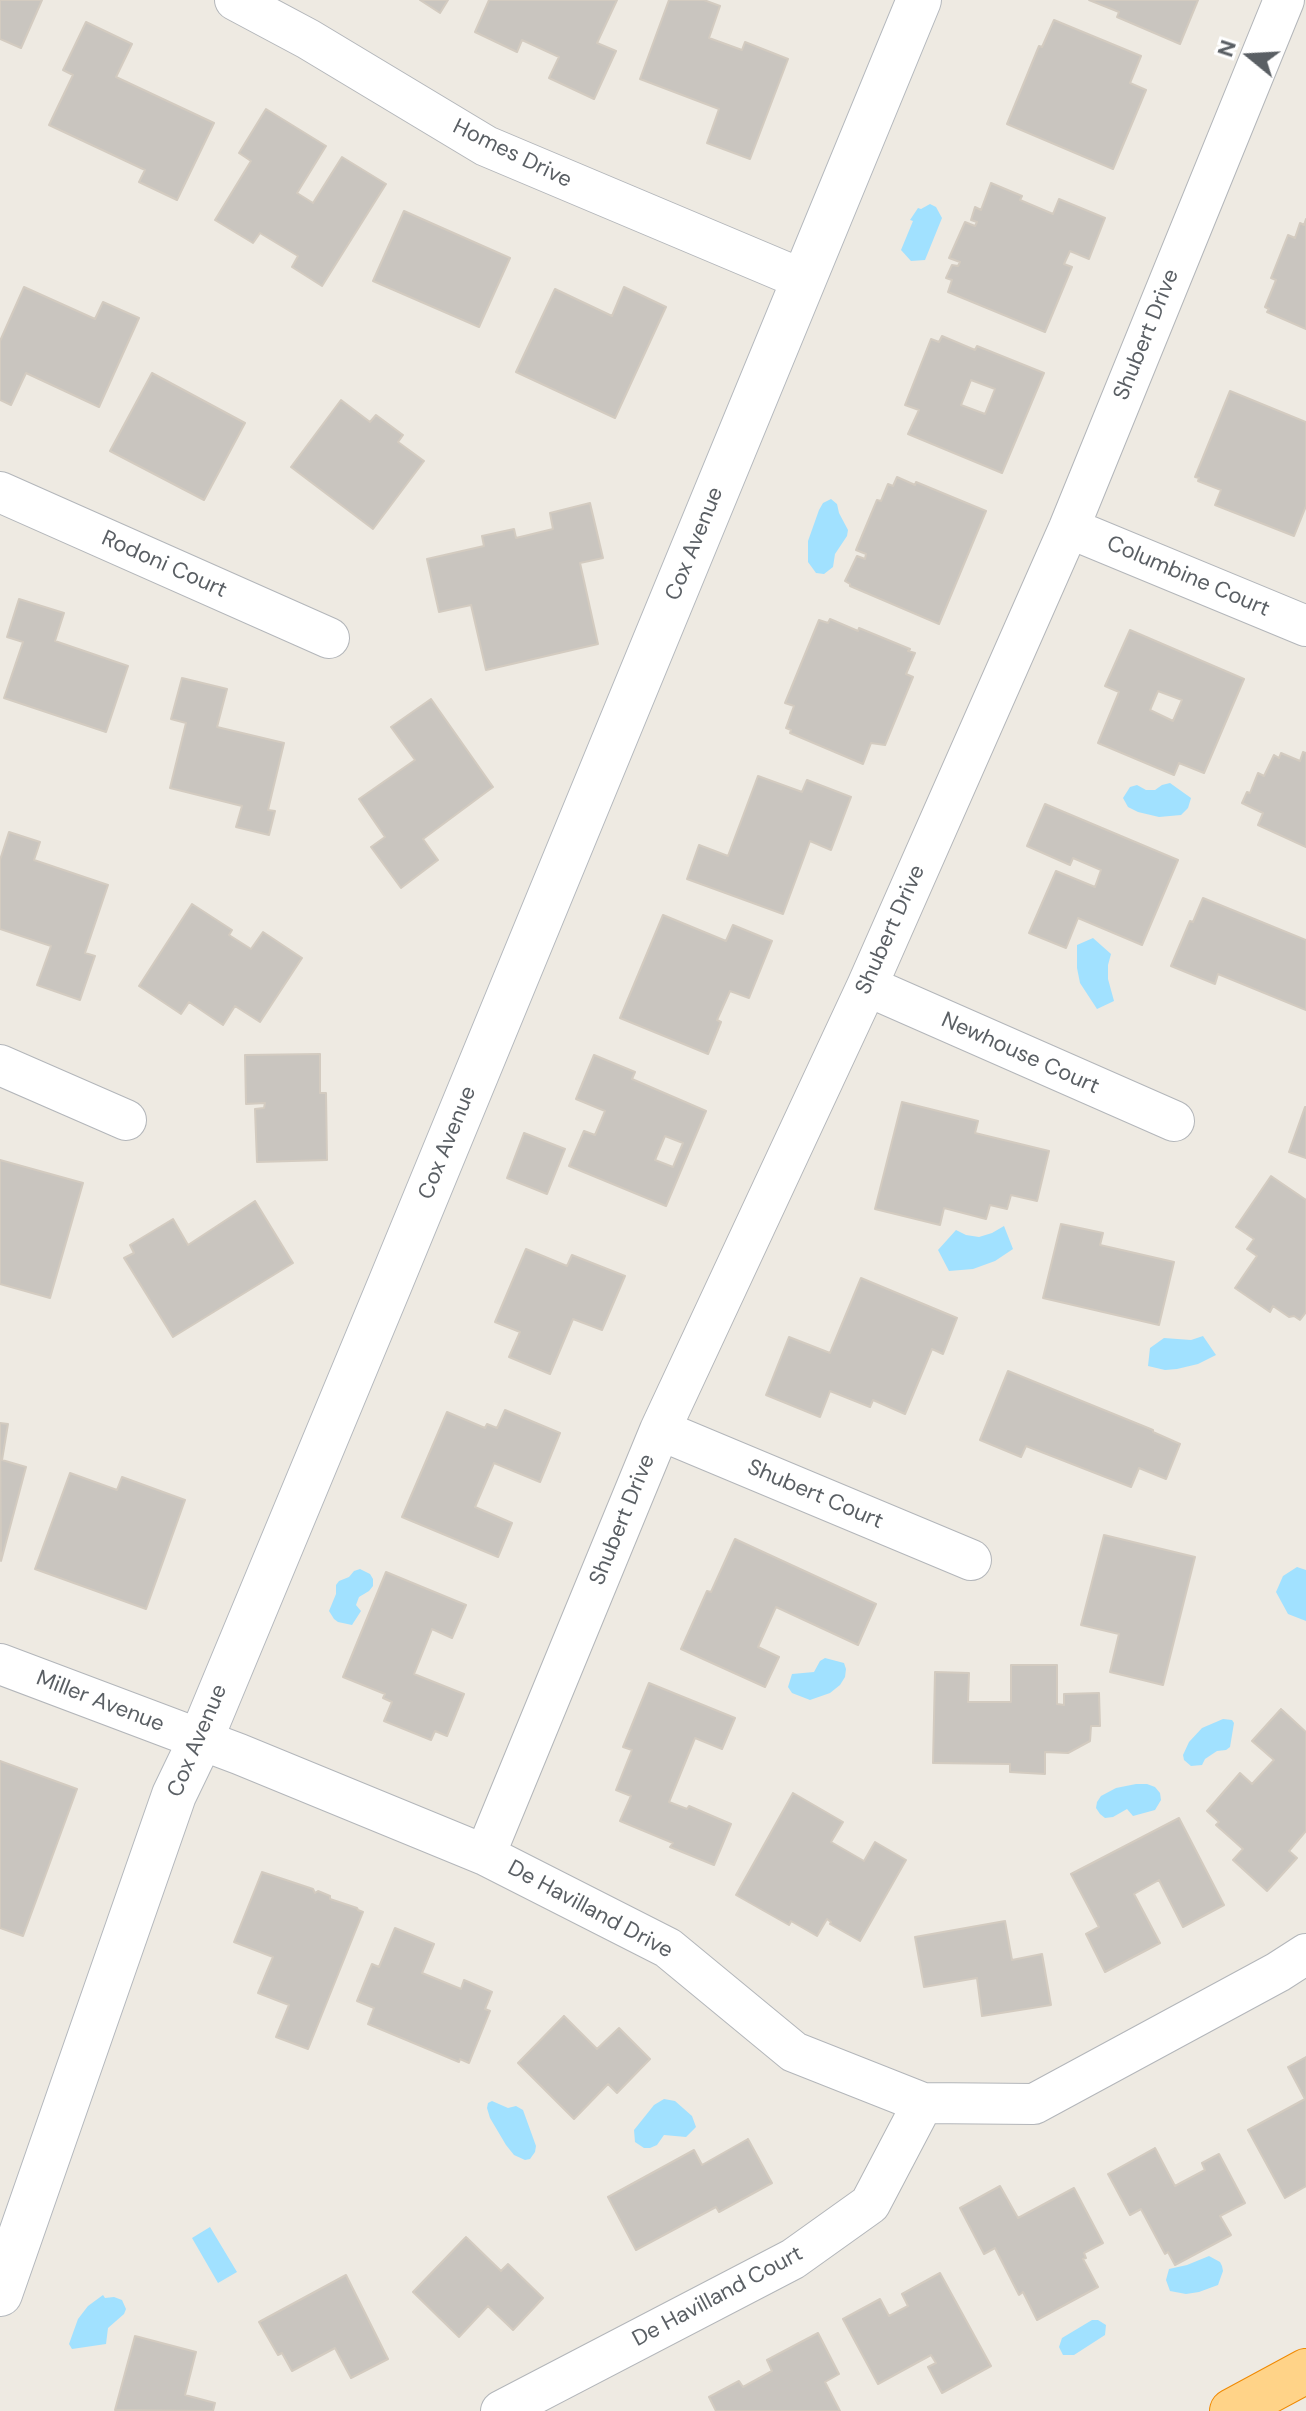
<!DOCTYPE html>
<style>
body{margin:0}
#map{position:relative;width:1306px;height:2411px;overflow:hidden;background:#eeeae2;font-family:"DM Sans",sans-serif}
canvas{display:block}
.north{position:absolute;left:1210px;top:16px;width:80px;height:80px;-webkit-text-stroke:6px #fff;paint-order:stroke;rotate:288deg;font-size:22px;font-weight:700;line-height:32px;text-align:center;color:#5a5f64}
.north::after{content:'';display:block;margin:auto;width:28px;height:36px;background:#5a5f64;clip-path:polygon(50% 0,100% 100%,50% 72%,0 100%)}
</style>
<div id="map">
<canvas width="1306" height="2411"></canvas>
<div class="north">N</div>
</div>
<script>
const ctx = document.querySelector('canvas').getContext('2d');
ctx.lineJoin = 'round';
function fill(path, color) { ctx.fillStyle = color; ctx.fill(path, 'evenodd'); }
const toPath = rows => new Path2D(rows.map(r => 'M' + r).join(''));
function stroke(path, color, width, dash) { ctx.strokeStyle = color; ctx.lineWidth = width; ctx.lineCap = dash ? 'butt' : 'round'; ctx.setLineDash(dash || []); ctx.stroke(path); }
function label(font, color, halo, rows, align = 'center') {
  ctx.font = font + ' "DM Sans",sans-serif'; ctx.lineWidth = 8; ctx.setLineDash([]); ctx.textBaseline = 'middle'; ctx.strokeStyle = halo; ctx.fillStyle = color; for (const [text, x, y, turn = 0] of rows) {
    ctx.save(); ctx.translate(x, y); ctx.rotate((+turn || 0) * Math.PI / 180); ctx.textAlign = isNaN(turn) ? turn : align; if (halo) ctx.strokeText(text, 0, 0); ctx.fillText(text, 0, 0); ctx.restore();
  }
}
const water = toPath([
 [930,204,936,207,942,218,925,260,911,261,901,250,913,221,910,220,918,208,921,209],
 [831,499,837,504,839,513,848,530,847,536,835,554,833,567,824,574,816,573,808,562,808,541,819,510,823,503],
 [1170,783,1191,798,1188,808,1181,815,1159,817,1138,812,1128,807,1123,798,1130,787,1137,785,1146,790,1155,790,1162,785],
 [1093,938,1111,954,1108,965,1108,979,1114,1001,1097,1009,1080,983,1077,968,1077,945],
 [1004,1226,1013,1249,995,1261,973,1269,949,1271,938,1250,956,1230,966,1235,979,1237,992,1233],
 [1203,1336,1216,1355,1198,1364,1177,1369,1165,1370,1148,1366,1150,1348,1164,1338,1191,1340],
 [1297,1567,1306,1570,1306,1621,1288,1614,1276,1592,1283,1576],
 [360,1569,370,1574,373,1579,373,1586,369,1591,359,1597,356,1605,361,1611,352,1625,338,1622,334,1619,329,1611,336,1594,336,1585,339,1581,349,1577,354,1571],
 [825,1658,844,1663,846,1669,845,1677,840,1685,830,1693,810,1700,792,1693,788,1687,792,1674,814,1672,820,1661],
 [1223,1719,1232,1720,1234,1723,1230,1747,1226,1750,1217,1751,1205,1759,1202,1765,1191,1766,1184,1760,1183,1755,1189,1742,1202,1728],
 [1136,1784,1147,1784,1155,1787,1160,1793,1161,1800,1155,1810,1133,1816,1127,1809,1113,1817,1105,1818,1100,1814,1096,1808,1097,1802,1101,1796,1116,1788],
 [664,2099,675,2101,692,2116,696,2127,686,2137,664,2135,657,2145,650,2148,644,2148,635,2142,634,2130,654,2105],
 [492,2101,508,2108,516,2106,523,2110,536,2146,535,2152,530,2159,525,2160,514,2155,506,2145,490,2118,487,2108,488,2103],
 [210,2227,237,2272,218,2283,192,2238],
 [1209,2256,1220,2262,1222,2266,1223,2271,1218,2285,1199,2292,1186,2294,1170,2291,1166,2280,1169,2269,1187,2265],
 [103,2295,105,2298,114,2297,122,2300,126,2309,124,2314,108,2328,106,2344,72,2349,69,2344,78,2319,88,2306],
 [1092,2320,1098,2320,1106,2325,1105,2335,1074,2355,1063,2355,1059,2347,1062,2338]
]);
const building = toPath([
 [0,0,42,0,21,48,0,39,0,0],
 [420,0,448,0,440,13,420,0],
 [489,0,617,0,597,43,616,51,594,99,549,78,559,57,522,40,517,52,475,32,489,0],
 [669,0,704,0,720,6,709,38,742,50,745,42,788,59,750,159,707,143,719,109,640,79,669,0],
 [1089,0,1198,0,1180,44,1117,17,1119,12,1089,0],
 [1054,20,1141,56,1130,83,1146,90,1113,169,1007,124,1039,46,1042,47,1054,20],
 [86,22,132,44,116,77,214,123,177,200,139,182,145,170,49,125,73,75,63,70,86,22],
 [266,109,326,146,297,193,313,203,342,157,386,184,322,286,292,267,298,256,260,233,253,243,215,220,251,161,239,153,266,109],
 [991,183,1022,196,1020,200,1053,214,1059,199,1105,218,1089,259,1070,251,1064,264,1072,267,1045,332,948,292,952,280,946,278,952,265,958,266,960,262,949,258,965,222,975,226,977,222,971,220,975,207,981,210,991,183],
 [404,211,510,258,479,327,373,281,404,211],
 [1306,219,1306,329,1267,312,1269,309,1265,307,1276,280,1271,278,1288,235,1295,238,1300,223,1304,225,1306,219],
 [24,287,95,319,103,302,139,318,99,407,26,373,11,405,0,400,0,341,24,287],
 [624,287,666,307,615,418,516,372,555,289,612,316,624,287],
 [942,336,975,350,977,346,1044,373,1002,473,908,434,919,410,905,405,931,339,939,342,942,336],
 [971,380,995,389,985,414,961,405,971,380],
 [152,373,245,423,204,500,110,451,152,373],
 [1230,391,1306,422,1306,506,1294,536,1215,505,1221,490,1198,481,1199,478,1195,477,1230,391],
 [341,400,370,422,376,415,403,435,398,442,424,461,373,529,291,467,341,400],
 [897,477,915,485,916,482,986,511,939,624,850,586,850,584,845,581,857,556,865,559,866,554,856,550,877,500,881,501,888,484,893,486,897,477],
 [590,503,603,558,580,563,598,644,486,670,471,605,439,612,427,559,484,546,482,536,514,529,516,538,553,529,550,513,590,503],
 [19,599,64,613,55,641,128,666,106,732,4,698,23,642,7,637,19,599],
 [830,619,858,631,859,628,910,649,908,651,915,653,906,674,913,677,885,745,871,743,863,764,790,733,791,730,786,728,794,706,785,703,819,620,828,623,830,619],
 [1130,630,1244,679,1204,773,1179,763,1174,775,1098,743,1119,692,1105,686,1130,630],
 [1158,691,1182,700,1173,721,1150,710,1158,691],
 [182,678,227,689,217,727,284,743,268,810,275,811,269,835,236,827,242,806,170,788,186,723,171,719,182,678],
 [431,699,493,787,423,839,438,860,401,888,371,847,385,837,359,799,415,760,391,727,431,699],
 [1303,752,1306,753,1306,847,1258,825,1263,813,1242,803,1247,792,1250,793,1258,773,1264,776,1274,755,1279,758,1281,753,1300,761,1303,752],
 [758,776,802,792,807,780,851,797,831,850,810,841,783,914,687,879,699,845,728,856,758,776],
 [1045,804,1178,860,1142,945,1078,918,1066,948,1029,933,1056,871,1095,887,1101,870,1073,858,1070,865,1027,846,1045,804],
 [9,832,40,842,34,860,108,885,85,953,95,956,80,1000,37,985,51,946,0,929,0,860,9,832],
 [1203,898,1306,940,1306,1010,1218,974,1215,984,1171,966,1190,921,1193,922,1203,898],
 [192,904,232,930,229,935,251,949,263,932,302,958,260,1022,235,1006,223,1025,189,1002,181,1014,139,986,192,904],
 [663,915,726,941,733,925,772,941,749,998,730,991,717,1020,721,1022,708,1054,620,1018,663,915],
 [320,1054,320,1093,326,1093,327,1160,257,1162,255,1109,264,1108,265,1103,246,1104,245,1055,320,1054],
 [594,1055,635,1072,632,1079,706,1111,666,1206,569,1166,584,1131,595,1135,605,1111,576,1099,594,1055],
 [665,1136,683,1143,673,1167,655,1160,665,1136],
 [902,1102,978,1121,975,1133,1049,1151,1037,1201,1011,1195,1007,1209,990,1205,986,1219,944,1208,940,1225,875,1209,902,1102],
 [1305,1107,1306,1107,1306,1158,1289,1152,1305,1107],
 [524,1133,565,1149,547,1194,507,1178,524,1133],
 [0,1160,83,1183,50,1298,0,1284,0,1160],
 [1271,1176,1306,1200,1306,1312,1300,1320,1294,1316,1289,1317,1273,1306,1270,1312,1235,1288,1257,1256,1247,1249,1254,1239,1236,1227,1271,1176],
 [255,1201,293,1263,173,1337,124,1258,134,1253,130,1245,173,1219,188,1245,255,1201],
 [1061,1224,1103,1233,1100,1245,1174,1262,1159,1325,1043,1298,1061,1224],
 [526,1249,567,1266,572,1255,625,1276,602,1330,573,1319,550,1374,509,1357,520,1332,495,1322,526,1249],
 [861,1278,957,1318,943,1354,932,1349,905,1414,873,1400,870,1407,830,1391,820,1417,766,1395,789,1337,830,1353,861,1278],
 [1008,1371,1153,1430,1153,1432,1180,1444,1166,1479,1139,1468,1131,1487,1026,1446,1021,1457,980,1440,1008,1371],
 [505,1410,560,1433,540,1482,494,1463,475,1507,512,1523,498,1557,402,1517,447,1412,485,1428,487,1424,497,1428,505,1410],
 [0,1423,8,1424,2,1460,26,1467,1,1561,0,1423],
 [70,1473,117,1490,122,1477,185,1500,146,1609,35,1569,70,1473],
 [1104,1535,1195,1557,1163,1685,1110,1672,1119,1634,1081,1625,1104,1535],
 [735,1539,876,1604,858,1645,776,1607,758,1647,779,1657,765,1687,681,1649,707,1591,711,1592,735,1539],
 [386,1572,466,1605,452,1638,432,1629,414,1674,464,1694,447,1736,435,1731,431,1740,384,1721,392,1702,383,1698,385,1694,343,1677,386,1572],
 [1011,1665,1057,1665,1057,1704,1064,1705,1064,1694,1099,1693,1100,1726,1091,1726,1090,1741,1068,1753,1045,1752,1045,1774,1010,1772,1010,1764,933,1763,935,1672,969,1673,968,1702,1011,1702,1011,1665],
 [649,1683,735,1718,722,1749,695,1738,669,1802,687,1809,689,1806,731,1824,714,1865,670,1847,673,1843,620,1821,631,1796,616,1790,632,1750,623,1747,649,1683],
 [1281,1709,1306,1732,1306,1831,1289,1851,1297,1858,1267,1891,1233,1860,1243,1849,1216,1825,1219,1822,1207,1811,1240,1773,1252,1784,1274,1760,1252,1741,1281,1709],
 [0,1761,77,1789,23,1936,0,1928,0,1761],
 [793,1793,843,1822,831,1842,864,1861,875,1842,906,1860,860,1941,830,1924,831,1922,827,1919,817,1936,791,1921,789,1925,736,1895,793,1793],
 [1179,1818,1224,1905,1183,1927,1159,1880,1134,1894,1160,1943,1105,1972,1086,1934,1099,1927,1071,1874,1179,1818],
 [262,1872,313,1889,315,1893,318,1891,330,1896,330,1899,357,1908,358,1910,363,1912,308,2049,276,2037,289,2005,258,1993,273,1957,234,1942,262,1872],
 [1005,1921,1012,1960,1042,1954,1051,2005,982,2016,977,1978,924,1987,915,1937,1005,1921],
 [395,1928,434,1944,422,1973,461,1989,464,1980,492,1992,485,2009,490,2011,469,2063,460,2059,459,2062,368,2024,374,2008,357,2001,372,1964,379,1967,395,1928],
 [564,2016,597,2049,619,2028,650,2059,617,2093,608,2084,574,2119,518,2063,564,2016],
 [1306,2057,1306,2186,1285,2198,1248,2130,1305,2099,1288,2067,1306,2057],
 [748,2139,772,2183,719,2212,716,2207,636,2250,608,2197,694,2150,702,2165,748,2139],
 [1155,2148,1175,2186,1205,2170,1202,2163,1219,2154,1245,2203,1220,2216,1231,2235,1175,2265,1168,2252,1165,2254,1141,2209,1130,2215,1108,2174,1155,2148],
 [1000,2186,1018,2218,1074,2188,1103,2243,1084,2253,1086,2258,1083,2259,1098,2287,1037,2320,1023,2292,1019,2295,995,2248,984,2254,960,2208,1000,2186],
 [466,2237,501,2271,508,2264,543,2298,513,2330,488,2306,459,2337,413,2292,466,2237],
 [940,2273,991,2366,942,2393,928,2367,936,2363,931,2355,878,2384,843,2319,880,2299,889,2316,908,2306,902,2294,940,2273],
 [346,2275,388,2359,351,2378,335,2348,292,2371,282,2353,278,2355,259,2322,346,2275],
 [818,2333,839,2374,825,2382,840,2411,716,2411,709,2397,739,2381,743,2387,772,2371,767,2360,818,2333],
 [135,2336,196,2352,185,2395,215,2403,213,2411,115,2410,135,2336]
]);
const minor = toPath([
 [235,0,308,39,486,146,804,280],
 [0,492,329,638],
 [1069,528,1306,626],
 [867,986,1174,1121],
 [0,1065,126,1120],
 [660,1430,971,1560],
 [0,1664,239,1754,485,1855,668,1948,794,2052,923,2103,1034,2104,1278,1972,1306,1954],
 [485,1855,660,1430,867,986,1069,528,1284,0],
 [501,2411,793,2259,870,2204,923,2103]
]);
const secondary = toPath([
 [0,2294,174,1795,200,1741,390,1284,919,0]
]);
const motorway = toPath([
 [1232,2411,1306,2371]
]);
const streetNames = [
 ["Homes Drive",512,154,26],
 ["Shubert Drive",1147,335,-68],
 ["Cox Avenue",695,544,-68],
 ["Rodoni Court",164,565,24],
 ["Columbine Court",1188,577,23],
 ["Shubert Drive",891,930,-66],
 ["Newhouse Court",1020,1054,24],
 ["Cox Avenue",448,1143,-68],
 ["Shubert Court",815,1495,23],
 ["Shubert Drive",623,1520,-68],
 ["Miller Avenue",100,1702,21],
 ["Cox Avenue",198,1741,-67],
 ["De Havilland Drive",590,1910,28],
 ["De Havilland Court",718,2297,-28]
];
fill(water, '#a1e1ff');
fill(building, '#c9c5bf');
stroke(building, '#d3cbc0', 2);
stroke(minor, '#b3b6ba', 42);
stroke(secondary, '#b4b8bd', 46);
stroke(motorway, '#f08900', 46);
stroke(minor, '#fff', 40);
stroke(secondary, '#fff', 44);
stroke(motorway, '#ffd388', 44);
label('22px', '#5a5f64', '#fff', streetNames);
</script>
